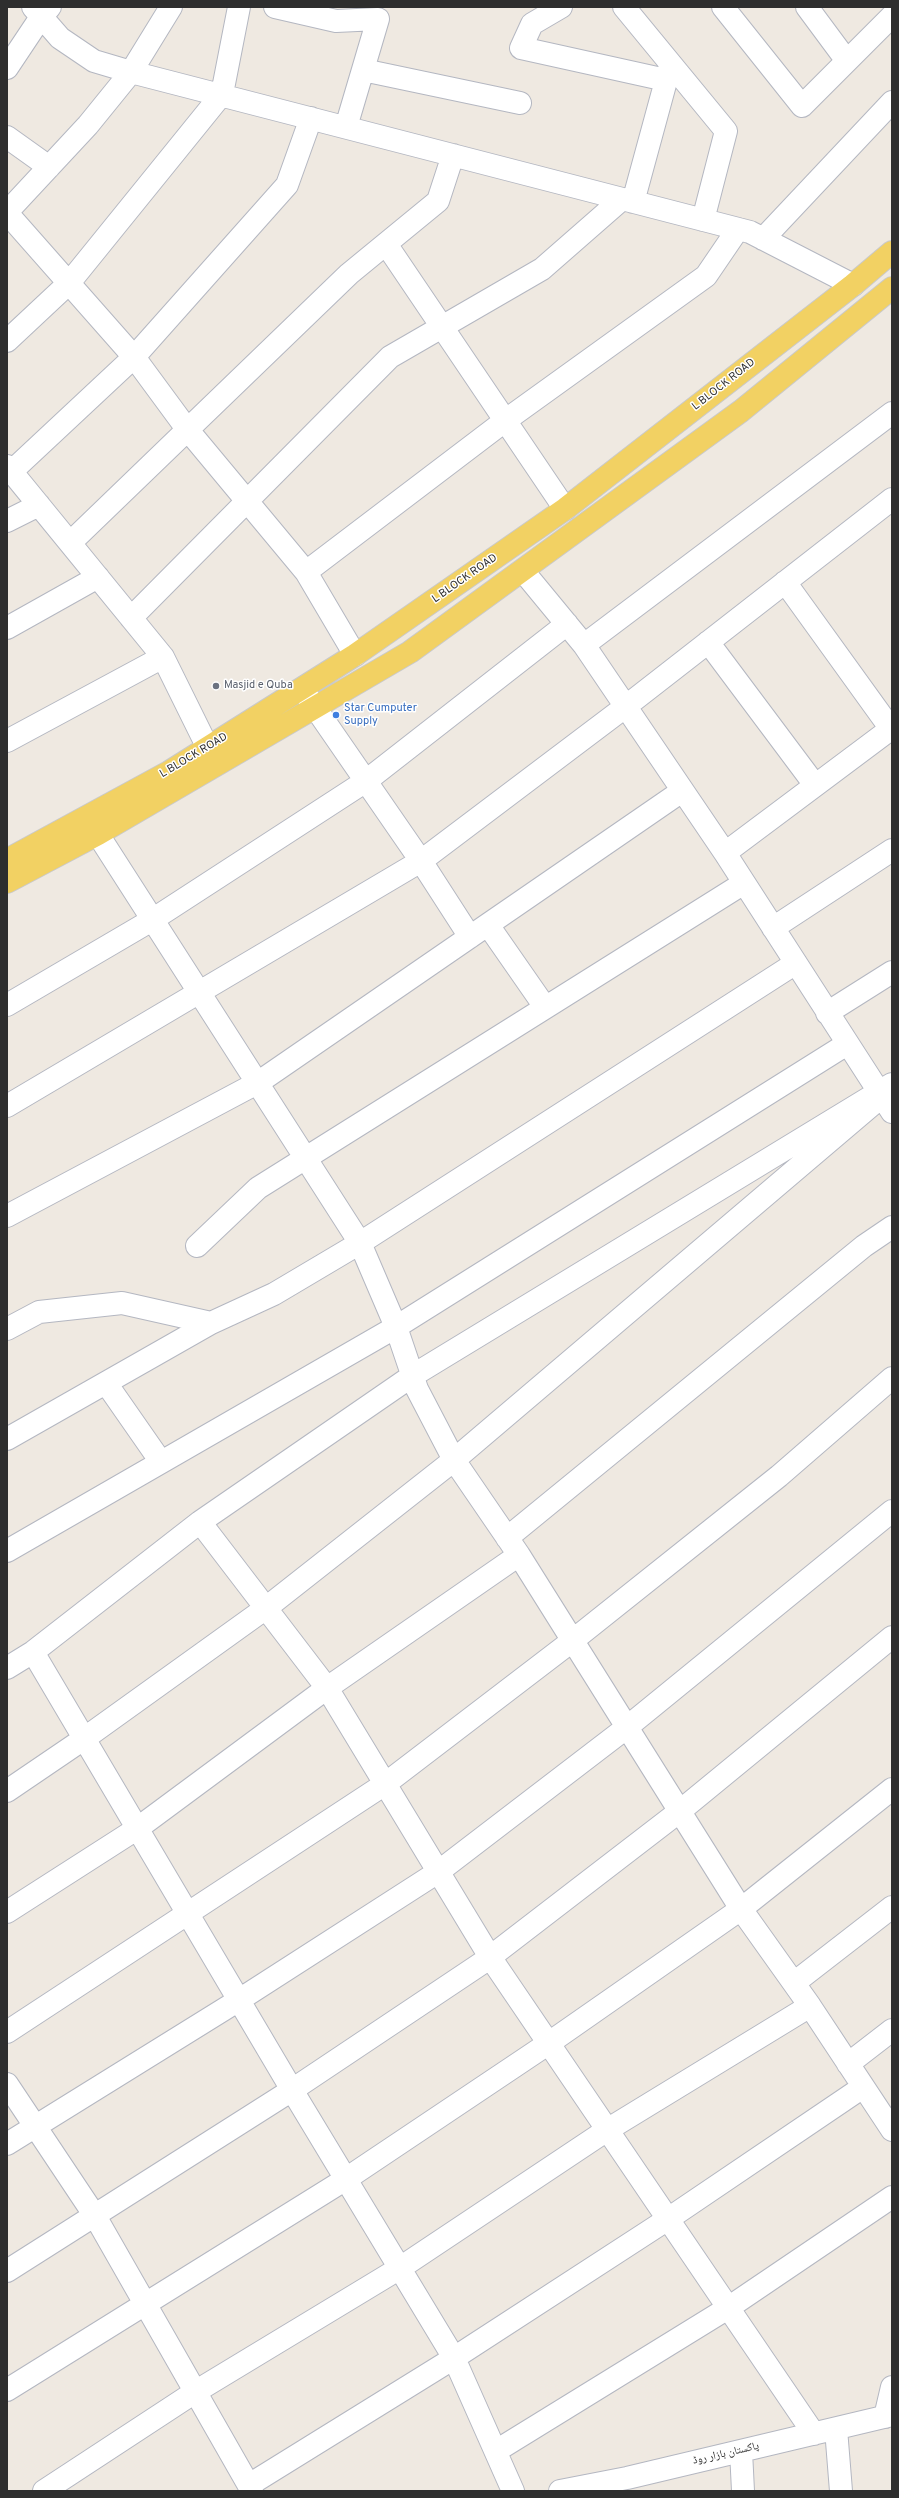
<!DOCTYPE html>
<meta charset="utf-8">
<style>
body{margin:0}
#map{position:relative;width:899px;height:2498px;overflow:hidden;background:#efe9e1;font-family:Overpass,sans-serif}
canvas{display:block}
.frame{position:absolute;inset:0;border:8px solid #2e2e2e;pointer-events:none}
</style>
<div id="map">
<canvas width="899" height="2498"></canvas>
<div class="frame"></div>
</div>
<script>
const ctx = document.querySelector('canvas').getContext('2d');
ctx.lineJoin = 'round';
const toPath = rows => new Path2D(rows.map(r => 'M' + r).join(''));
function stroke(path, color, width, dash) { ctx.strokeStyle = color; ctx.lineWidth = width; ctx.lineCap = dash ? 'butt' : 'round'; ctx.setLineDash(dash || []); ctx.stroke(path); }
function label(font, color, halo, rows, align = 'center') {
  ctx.font = font + ' Overpass,"Noto Naskh Arabic",sans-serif'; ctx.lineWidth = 3; ctx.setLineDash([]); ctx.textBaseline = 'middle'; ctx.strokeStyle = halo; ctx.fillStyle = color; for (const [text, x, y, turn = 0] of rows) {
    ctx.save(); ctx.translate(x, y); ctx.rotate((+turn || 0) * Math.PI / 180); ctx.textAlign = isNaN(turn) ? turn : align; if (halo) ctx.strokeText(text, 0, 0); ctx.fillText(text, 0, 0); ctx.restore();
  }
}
const minor = toPath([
 [33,7,60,38,94,61,131,72,750,232,853,285],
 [275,7,336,21,378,19,346,127],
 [561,7,532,24,521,48,666,80],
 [624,7,726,131,703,220],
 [723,7,802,106,892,16],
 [807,7,847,61],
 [7,68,41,17,50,7],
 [363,70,520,103],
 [7,137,49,167],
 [633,202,670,66],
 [7,212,88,125,131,72,171,7],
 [7,213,134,357,187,429,306,572,355,655],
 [763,239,892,102],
 [386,244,565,509],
 [7,341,69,283,222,94,239,7],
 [7,466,163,657,208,748],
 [12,471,134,357,287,185,311,118],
 [7,521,39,505],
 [70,543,349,274,438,201,453,155],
 [523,571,584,645,725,853,892,1112],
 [306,572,506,420,706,276,738,229],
 [785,582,891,729],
 [131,618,390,357,542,269,622,199],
 [7,628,98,577],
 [708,642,815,785],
 [584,645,892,413],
 [303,690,421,861,470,937],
 [7,741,163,657],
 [88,819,360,1243,396,1327,417,1389,454,1460,519,1555,741,1909,810,2006,892,2130],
 [725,853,892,728],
 [488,925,545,1007],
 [773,928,892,850],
 [7,1005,152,920,366,781,567,624],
 [827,1013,892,972],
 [7,1106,421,861,625,707,892,499],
 [7,1216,259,1082,682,791],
 [197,1246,258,1188,744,883],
 [7,1329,39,1312,122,1303,211,1323,274,1294,360,1243,796,963],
 [106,1383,161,1462],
 [7,1439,211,1323],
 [200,1522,327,1688,490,1957,814,2434],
 [507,1538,864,1246,892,1227],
 [7,1551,396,1327,847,1044],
 [33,1652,292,2090,454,2358,513,2491],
 [7,1668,33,1652,200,1522,412,1376,892,1084],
 [7,1791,85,1738,266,1608,454,1460,881,1097],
 [7,1912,138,1828,327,1688,519,1555],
 [794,1983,892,1907],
 [7,2032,385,1784,572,1641,779,1476,892,1378],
 [848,2064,892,2030],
 [7,2084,95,2216,252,2491],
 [7,2144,239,2000,438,1872,626,1728,892,1511],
 [7,2271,292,2090,485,1961,680,1811,892,1637],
 [7,2390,346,2179,549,2043,741,1909,892,1789],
 [885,2417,892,2387],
 [836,2429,841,2491],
 [496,2451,728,2308,892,2197],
 [741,2451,743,2491],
 [249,2485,454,2358,668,2219,863,2087],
 [44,2491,195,2392,400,2268,607,2130,810,2006],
 [560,2491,627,2478,892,2415]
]);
const major = toPath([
 [7,860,169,772,355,655,565,509,853,285,892,252],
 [7,882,98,834,410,652,741,411,892,288]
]);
const markers = [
 [216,686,4,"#6b7280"],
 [336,715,4,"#3f7fe0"]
];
const streetNames = [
 ["L BLOCK ROAD",724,385,-38],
 ["L BLOCK ROAD",465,579,-35],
 ["L BLOCK ROAD",194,756,-31],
 ["پاکستان بازار روڈ",726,2454,-13]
];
const worshipNames = [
 ["Masjid e Quba",224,686]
];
const shopNames = [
 ["Star Cumputer",344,709],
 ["Supply",344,722]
];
stroke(minor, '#b4b7c1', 24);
stroke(major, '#c9c9c9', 24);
stroke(minor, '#fff', 22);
stroke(major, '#f2d163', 22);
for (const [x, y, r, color] of markers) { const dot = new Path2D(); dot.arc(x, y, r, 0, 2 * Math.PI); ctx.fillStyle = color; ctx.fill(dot); stroke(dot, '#fff', 1.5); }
label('11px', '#2e2e2e', '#fff', streetNames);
label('11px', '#5b616d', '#fff', worshipNames, 'left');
label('11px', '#366cbe', '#fff', shopNames, 'left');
</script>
